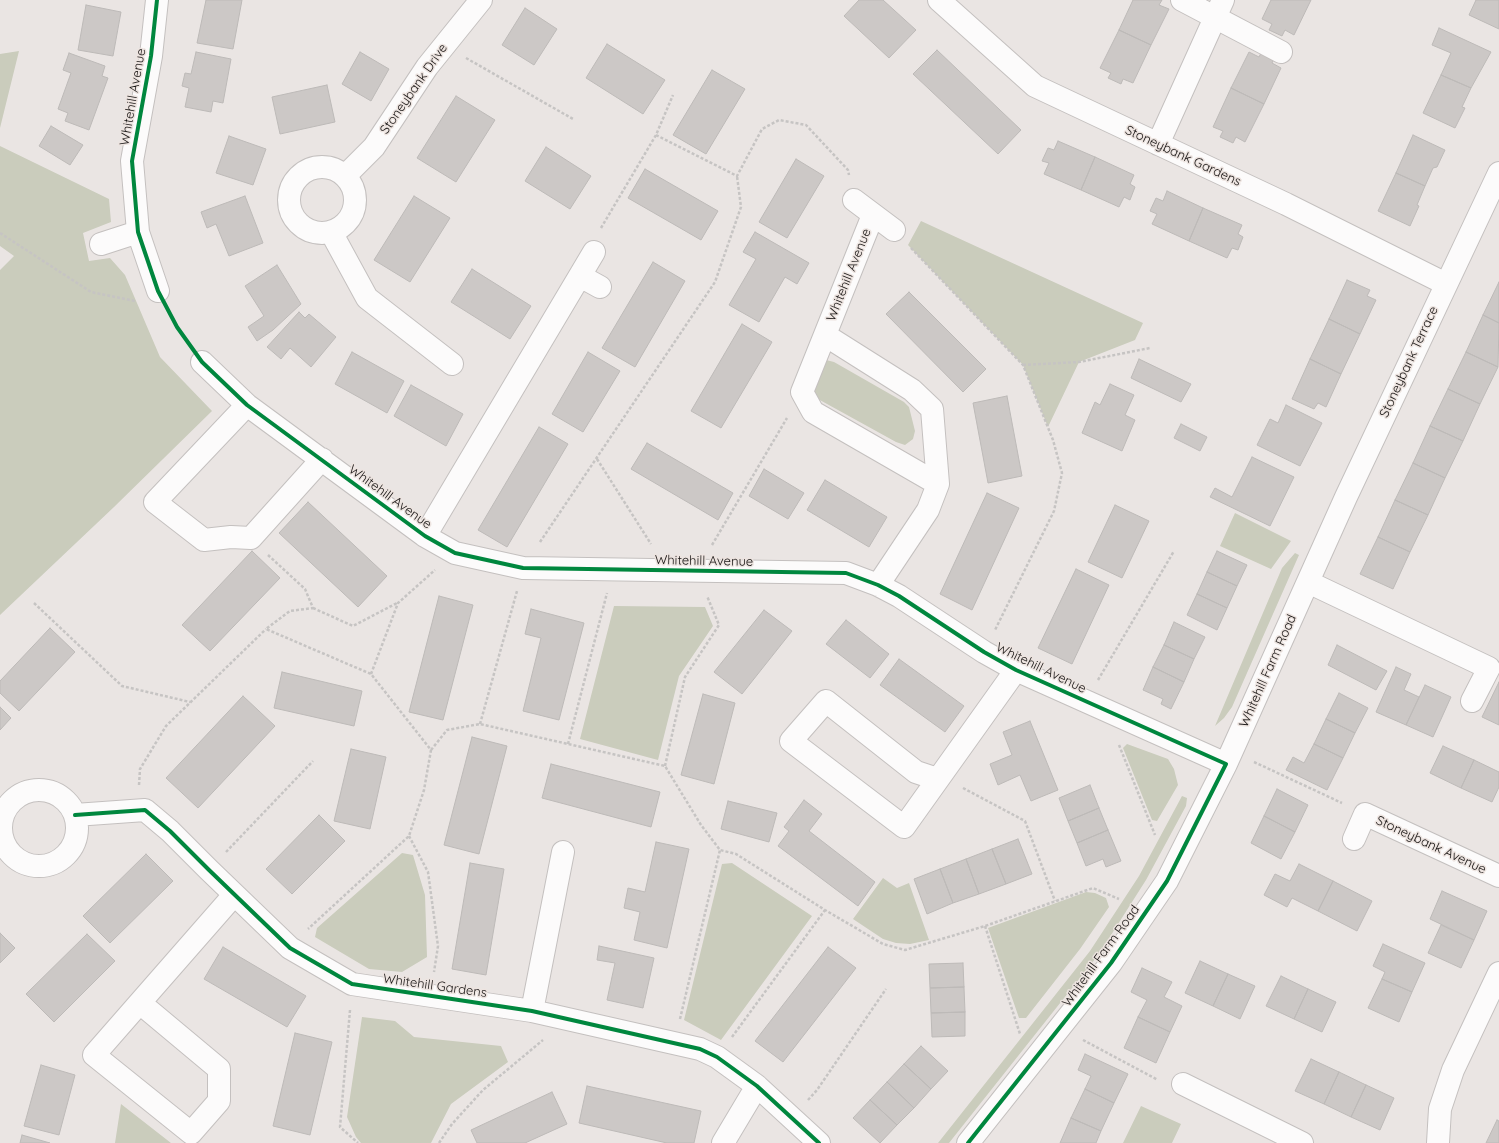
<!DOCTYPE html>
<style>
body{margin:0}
canvas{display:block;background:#eae5e3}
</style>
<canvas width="1499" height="1143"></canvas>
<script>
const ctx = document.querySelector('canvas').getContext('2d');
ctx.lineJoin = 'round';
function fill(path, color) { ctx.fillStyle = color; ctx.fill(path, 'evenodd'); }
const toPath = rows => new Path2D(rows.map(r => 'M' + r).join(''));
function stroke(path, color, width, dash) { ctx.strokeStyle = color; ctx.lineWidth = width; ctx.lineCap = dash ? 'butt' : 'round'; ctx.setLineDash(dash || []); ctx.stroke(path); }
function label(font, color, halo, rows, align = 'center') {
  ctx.font = font + ' Quicksand,sans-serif'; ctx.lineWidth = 3; ctx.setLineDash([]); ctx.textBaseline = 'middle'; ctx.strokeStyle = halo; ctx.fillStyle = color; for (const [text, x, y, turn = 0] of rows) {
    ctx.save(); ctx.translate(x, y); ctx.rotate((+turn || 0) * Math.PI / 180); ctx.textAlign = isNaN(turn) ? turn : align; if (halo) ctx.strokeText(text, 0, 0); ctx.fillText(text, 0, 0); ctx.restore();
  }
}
const green = toPath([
 [19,51,0,128,0,54],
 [0,146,109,199,111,222,83,233,89,261,110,258,125,275,160,357,212,411,114,507,0,615,0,270,14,256,0,246],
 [921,221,1143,323,1135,340,1079,362,1048,427,1023,365,908,245],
 [826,360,834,362,904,402,909,407,915,431,913,439,905,445,896,442,818,399,810,393],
 [1235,513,1291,541,1271,569,1220,546],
 [1295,553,1299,555,1232,707,1224,718,1215,726,1282,568],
 [614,606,705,607,713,626,679,676,658,760,580,739],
 [1127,744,1168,759,1174,769,1178,785,1157,821,1152,820,1123,748],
 [1182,796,1187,798,1186,806,1146,880,1099,954,949,1143,938,1143,1090,951,1139,876],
 [402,853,413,855,425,895,427,957,402,972,369,969,315,937,317,928],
 [732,863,812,916,721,1040,684,1020,722,864],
 [883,878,897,888,909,883,929,940,910,944,896,943,883,939,853,919],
 [1086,892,1095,893,1106,898,1109,907,1080,949,1026,1018,1019,1018,988,928],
 [362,1017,395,1021,414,1037,501,1046,508,1062,451,1104,431,1143,361,1143,356,1137,347,1117],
 [121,1104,171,1143,115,1143],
 [1141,1106,1181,1124,1172,1143,1123,1143]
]);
const building = toPath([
 [206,0,242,0,233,49,197,43,206,0],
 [859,0,883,0,916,30,889,58,844,16,859,0],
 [1133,0,1162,0,1159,5,1169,9,1151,45,1119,30,1133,0],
 [1271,0,1311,0,1294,35,1285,30,1282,36,1269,30,1272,24,1262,19,1271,0],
 [1476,0,1499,0,1499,29,1469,15,1476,0],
 [86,5,121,12,113,56,78,50,86,5],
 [525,8,557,29,534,65,502,45,525,8],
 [1439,28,1491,52,1471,88,1441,75,1451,53,1432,45,1439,28],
 [1119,30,1151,45,1133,83,1123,79,1121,84,1108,78,1111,73,1100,68,1119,30],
 [607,44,665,80,643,114,586,78,607,44],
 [937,50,1021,130,998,154,913,74,937,50],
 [1262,51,1275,57,1272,63,1281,68,1264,104,1231,88,1249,52,1259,57,1262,51],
 [196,52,231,59,223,103,213,101,211,112,185,107,189,88,182,86,185,73,191,74,196,52],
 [360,52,389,69,371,101,342,84,360,52],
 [69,53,105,66,102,76,108,78,89,130,65,121,68,113,58,109,71,73,63,70,69,53],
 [712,70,745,89,706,154,673,135,712,70],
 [1441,75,1471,88,1462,107,1465,108,1455,128,1423,113,1441,75],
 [327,85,335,122,280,134,272,97,327,85],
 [1231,88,1264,104,1245,142,1236,137,1233,143,1220,137,1223,131,1213,127,1231,88],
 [456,96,495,120,456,182,417,158,456,96],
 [51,126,83,145,70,165,39,146,51,126],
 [1413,135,1445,150,1437,167,1433,168,1425,186,1396,173,1413,135],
 [229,136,266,149,253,185,216,173,229,136],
 [1058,141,1095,157,1081,190,1044,174,1049,163,1042,161,1048,148,1054,150,1058,141],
 [546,147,591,176,570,209,525,181,546,147],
 [1095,157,1134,175,1130,184,1135,187,1130,200,1124,197,1119,207,1081,190,1095,157],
 [796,159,824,176,787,238,759,222,796,159],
 [645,169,718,211,701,240,628,198,645,169],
 [1396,173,1425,186,1417,205,1419,206,1410,226,1378,211,1396,173],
 [1167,191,1203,208,1189,241,1152,224,1157,214,1150,211,1156,198,1163,201,1167,191],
 [245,196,263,243,229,256,216,224,207,228,201,212,245,196],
 [414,196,450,218,410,282,374,260,414,196],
 [1203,208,1242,225,1238,234,1243,237,1238,250,1232,248,1227,258,1189,241,1203,208],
 [755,232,809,263,797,284,785,277,759,322,729,305,756,259,743,252,755,232],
 [653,262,685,281,635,367,602,348,653,262],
 [277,265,301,304,273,330,257,341,248,327,264,316,245,286,277,265],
 [472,269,531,306,510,339,451,302,472,269],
 [1347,280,1370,290,1367,296,1376,300,1360,334,1329,319,1347,280],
 [1499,282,1499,323,1483,315,1499,282],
 [909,292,986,369,963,392,886,314,909,292],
 [299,312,305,318,309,314,336,337,311,367,290,348,281,359,267,347,299,312],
 [1483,315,1499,323,1498,367,1466,352,1483,315],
 [1329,319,1360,334,1341,374,1310,359,1329,319],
 [742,324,772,342,721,428,691,411,742,324],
 [352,352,404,381,387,413,335,384,352,352],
 [588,352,620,371,583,432,552,414,588,352],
 [1466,352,1498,367,1480,404,1448,389,1466,352],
 [1139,359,1191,384,1181,402,1131,378,1139,359],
 [1310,359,1341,374,1326,407,1318,403,1314,409,1292,399,1310,359],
 [1110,384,1134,395,1125,415,1135,420,1122,451,1082,433,1095,402,1100,405,1110,384],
 [411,385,463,414,446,446,394,416,411,385],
 [1448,389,1480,404,1463,441,1430,426,1448,389],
 [1007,396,1022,476,988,483,973,403,1007,396],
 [1286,405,1322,423,1300,466,1257,445,1270,419,1278,423,1286,405],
 [1181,424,1207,437,1200,451,1174,438,1181,424],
 [1430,426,1463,441,1445,478,1413,463,1430,426],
 [539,427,568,444,507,547,478,530,539,427],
 [647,443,733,493,718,520,631,469,647,443],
 [1252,457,1294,477,1270,526,1210,497,1215,488,1232,497,1252,457],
 [1413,463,1445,478,1428,515,1395,500,1413,463],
 [764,469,804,493,788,519,749,496,764,469],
 [825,480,887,517,869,547,807,510,825,480],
 [987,493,1019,508,972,610,940,594,987,493],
 [1395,500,1428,515,1410,552,1378,537,1395,500],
 [308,502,387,576,358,607,279,533,308,502],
 [1115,505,1149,521,1122,578,1088,562,1115,505],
 [1378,537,1410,552,1393,589,1360,574,1378,537],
 [252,551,280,578,210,651,182,625,252,551],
 [1217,551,1247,565,1237,586,1207,572,1217,551],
 [1076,569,1109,585,1072,664,1038,648,1076,569],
 [1207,572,1237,586,1227,608,1197,594,1207,572],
 [1197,594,1227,608,1217,630,1187,615,1197,594],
 [439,596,473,605,443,720,409,712,439,596],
 [531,609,584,623,559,720,523,711,541,638,525,634,531,609],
 [764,610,792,631,742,694,714,672,764,610],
 [846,620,889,654,870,678,826,644,846,620],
 [1174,622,1205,637,1194,659,1164,645,1174,622],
 [50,628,75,652,19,711,0,693,0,681,50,628],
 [1164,645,1194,659,1184,682,1153,667,1164,645],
 [1337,645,1387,671,1376,690,1328,665,1337,645],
 [899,659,964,706,945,732,880,685,899,659],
 [1153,667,1184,682,1171,709,1161,704,1163,699,1143,690,1153,667],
 [1396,667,1411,674,1404,690,1419,697,1406,725,1376,712,1396,667],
 [282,672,362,691,354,726,274,708,282,672],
 [1499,682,1499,725,1482,717,1499,682],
 [1425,685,1451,697,1433,737,1406,725,1425,685],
 [1339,693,1368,708,1355,733,1326,719,1339,693],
 [703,694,735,703,714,784,681,775,703,694],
 [243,696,275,726,198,808,166,778,243,696],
 [0,707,11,718,0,730,0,707],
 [1326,719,1355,733,1343,758,1314,744,1326,719],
 [1030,721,1058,790,1031,801,1020,775,998,785,990,764,1012,755,1003,732,1030,721],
 [472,737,507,746,479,854,444,845,472,737],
 [1314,744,1343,758,1327,790,1286,770,1293,757,1304,763,1314,744],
 [1443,746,1474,760,1461,788,1430,773,1443,746],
 [351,749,386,757,370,829,334,821,351,749],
 [1474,760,1499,772,1499,787,1492,802,1461,788,1474,760],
 [551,764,660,792,651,827,542,798,551,764],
 [1090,785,1099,808,1068,821,1059,798,1090,785],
 [1277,789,1308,805,1295,832,1264,816,1277,789],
 [804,800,822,814,809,831,875,882,858,906,778,846,789,831,784,827,804,800],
 [728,801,777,813,769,842,721,829,728,801],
 [1099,808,1108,830,1077,843,1068,821,1099,808],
 [319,815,345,841,292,894,266,869,319,815],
 [1264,816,1295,832,1281,859,1251,843,1264,816],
 [1108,830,1121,861,1106,867,1103,859,1086,866,1077,843,1108,830],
 [1018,839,1032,874,1006,884,992,849,1018,839],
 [656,842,689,849,667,948,634,940,640,912,624,908,628,888,645,892,656,842],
 [992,849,1006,884,979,894,966,859,992,849],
 [146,854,173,881,110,943,83,916,146,854],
 [966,859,979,894,953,903,940,869,966,859],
 [470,863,504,869,486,975,452,969,470,863],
 [1299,864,1333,881,1318,911,1292,898,1287,907,1264,895,1275,874,1290,881,1299,864],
 [940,869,953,903,927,914,914,879,940,869],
 [1333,881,1372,901,1357,931,1318,911,1333,881],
 [1442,891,1487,911,1474,940,1430,919,1442,891],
 [1441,925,1474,940,1461,968,1428,953,1441,925],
 [0,933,15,948,0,963,0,933],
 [87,934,115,961,54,1022,26,994,87,934],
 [1383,944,1425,963,1412,992,1382,979,1385,972,1373,966,1383,944],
 [599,946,654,958,643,1008,607,1000,615,963,597,960,599,946],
 [223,947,306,996,287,1027,204,979,223,947],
 [828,947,856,968,783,1062,755,1041,828,947],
 [1200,961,1228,974,1213,1006,1185,993,1200,961],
 [963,963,964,987,930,988,929,964,963,963],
 [1142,968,1172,982,1164,997,1182,1006,1170,1032,1138,1017,1147,1000,1131,992,1142,968],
 [1228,974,1255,986,1240,1019,1213,1006,1228,974],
 [1281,976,1308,989,1294,1019,1266,1006,1281,976],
 [1382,979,1412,992,1399,1022,1368,1008,1382,979],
 [964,987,965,1012,931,1013,930,988,964,987],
 [1308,989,1336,1002,1322,1032,1294,1019,1308,989],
 [965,1012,965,1036,932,1037,931,1013,965,1012],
 [1138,1017,1170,1032,1156,1063,1124,1048,1138,1017],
 [295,1033,332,1042,310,1135,273,1126,295,1033],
 [921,1046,948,1071,931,1089,904,1064,921,1046],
 [1085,1054,1128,1074,1114,1103,1085,1089,1091,1076,1078,1070,1085,1054],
 [1311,1059,1339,1072,1324,1104,1295,1091,1311,1059],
 [904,1064,931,1089,914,1108,887,1082,904,1064],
 [41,1065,75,1075,59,1135,24,1126,41,1065],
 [1339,1072,1366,1085,1351,1117,1324,1104,1339,1072],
 [887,1082,914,1108,897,1125,870,1100,887,1082],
 [1366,1085,1394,1098,1380,1130,1351,1117,1366,1085],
 [587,1086,701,1111,694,1143,667,1143,579,1123,587,1086],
 [1085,1089,1114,1103,1101,1131,1071,1118,1085,1089],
 [552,1092,567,1124,525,1143,477,1143,471,1130,552,1092],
 [870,1100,897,1125,880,1143,853,1118,870,1100],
 [1071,1118,1101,1131,1096,1143,1060,1143,1071,1118],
 [1497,1120,1499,1121,1499,1143,1486,1143,1497,1120],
 [22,1135,50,1143,20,1143,22,1135]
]);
const path = toPath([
 [466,58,573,119],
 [656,135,737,176,762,129,779,120,806,125,848,170,849,175],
 [601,228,656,135,673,95],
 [0,233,91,292,135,301],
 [911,248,1023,365,1053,440,1062,473,1054,511,995,630],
 [1023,365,1079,362,1150,348],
 [597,459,651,544],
 [540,542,715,282,741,207,737,176],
 [712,545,787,418],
 [268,555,305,589,313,608,290,611,266,629,371,674,431,750,424,790,409,836,308,929],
 [34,603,122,686,190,702],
 [313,608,353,626,397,603],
 [371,674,398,603,435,570],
 [1098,680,1174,551],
 [480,724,517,591],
 [568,744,607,593],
 [1119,745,1155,835],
 [431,750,447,730,480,724,665,766,701,825,720,850,736,854,825,910,883,944,905,950,985,926,1093,888,1119,899],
 [1254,762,1342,803],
 [665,766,685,677,719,625,707,596],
 [139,785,140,769,166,726,266,629],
 [963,788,1025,821,1055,901],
 [409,836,428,872,438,946,434,972],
 [226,852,313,761],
 [985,926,1020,1034],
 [350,1010,340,1127,358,1143],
 [680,1019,720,850],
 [732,1037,825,910],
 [1083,1040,1158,1080],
 [808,1100,817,1090,886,989],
 [439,1143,452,1124,483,1090,543,1040]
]);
const minor = toPath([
 [157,0,151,56,132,161,138,232,158,291],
 [939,0,1035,86,1286,204,1446,284],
 [1182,0,1281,52],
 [1158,144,1223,0],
 '289 200a33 33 0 1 1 66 0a33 33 0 1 1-66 0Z',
 [345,176,374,147,427,67,481,0],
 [854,200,894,230],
 [873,215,802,392,813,412,938,484,928,510,878,585],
 [331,232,367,298,452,364],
 [101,244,138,232],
 [580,276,600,287],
 [825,335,912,390,932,409,938,484],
 [202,362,247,405,425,536,455,553,523,568,846,573,878,585,899,596,984,652,1016,670,1226,764],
 [247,405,155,502,204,540,231,537,251,538,322,459],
 [425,536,594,252],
 [1308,582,1489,668,1472,701],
 [937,779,916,772,826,701,791,741,904,827,1016,670],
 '1 828a38 38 0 1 1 76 0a38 38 0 1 1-76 0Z',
 [75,815,145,810,170,831,209,870,290,948,352,984,532,1011,700,1049,717,1057,757,1086,819,1143],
 [1354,839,1365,814,1499,876],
 [140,1003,219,1069,219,1101,191,1133,94,1055,234,895],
 [532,1011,563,852],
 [1183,1084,1302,1143],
 [723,1143,757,1086],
 [968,1143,1111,963,1167,881,1226,764,1346,497,1499,173],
 [1438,1143,1440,1109,1453,1070,1499,973]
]);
const cycleway = toPath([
 [157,0,151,56,132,161,138,232,158,291,177,327,202,362,247,405,425,536,455,553,523,568,846,573,878,585,899,596,984,652,1016,670,1226,764,1167,881,1111,963,968,1143],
 [75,815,145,810,170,831,209,870,290,948,352,984,532,1011,700,1049,717,1057,757,1086,819,1143]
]);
const streetNames = [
 ["Stoneybank Drive",414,89,-55],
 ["Whitehill Avenue",133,97,-80],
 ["Stoneybank Gardens",1183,156,25],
 ["Whitehill Avenue",849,275,-68],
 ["Stoneybank Terrace",1409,362,-65],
 ["Whitehill Avenue",390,497,36],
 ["Whitehill Avenue",704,561,1],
 ["Whitehill Avenue",1041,668,26],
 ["Whitehill Farm Road",1268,671,-66],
 ["Stoneybank Avenue",1431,845,25],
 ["Whitehill Farm Road",1101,956,-54],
 ["Whitehill Gardens",435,986,8]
];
fill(green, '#caccbc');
fill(building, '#ccc8c6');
stroke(building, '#bdbab8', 1);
stroke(minor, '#c4c0bf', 24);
stroke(path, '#c6c4c3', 2.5, [3, 2]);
stroke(minor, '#fcfbfb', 22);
stroke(cycleway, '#00873e', 4);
label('13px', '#171413', '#ede4e0', streetNames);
</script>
